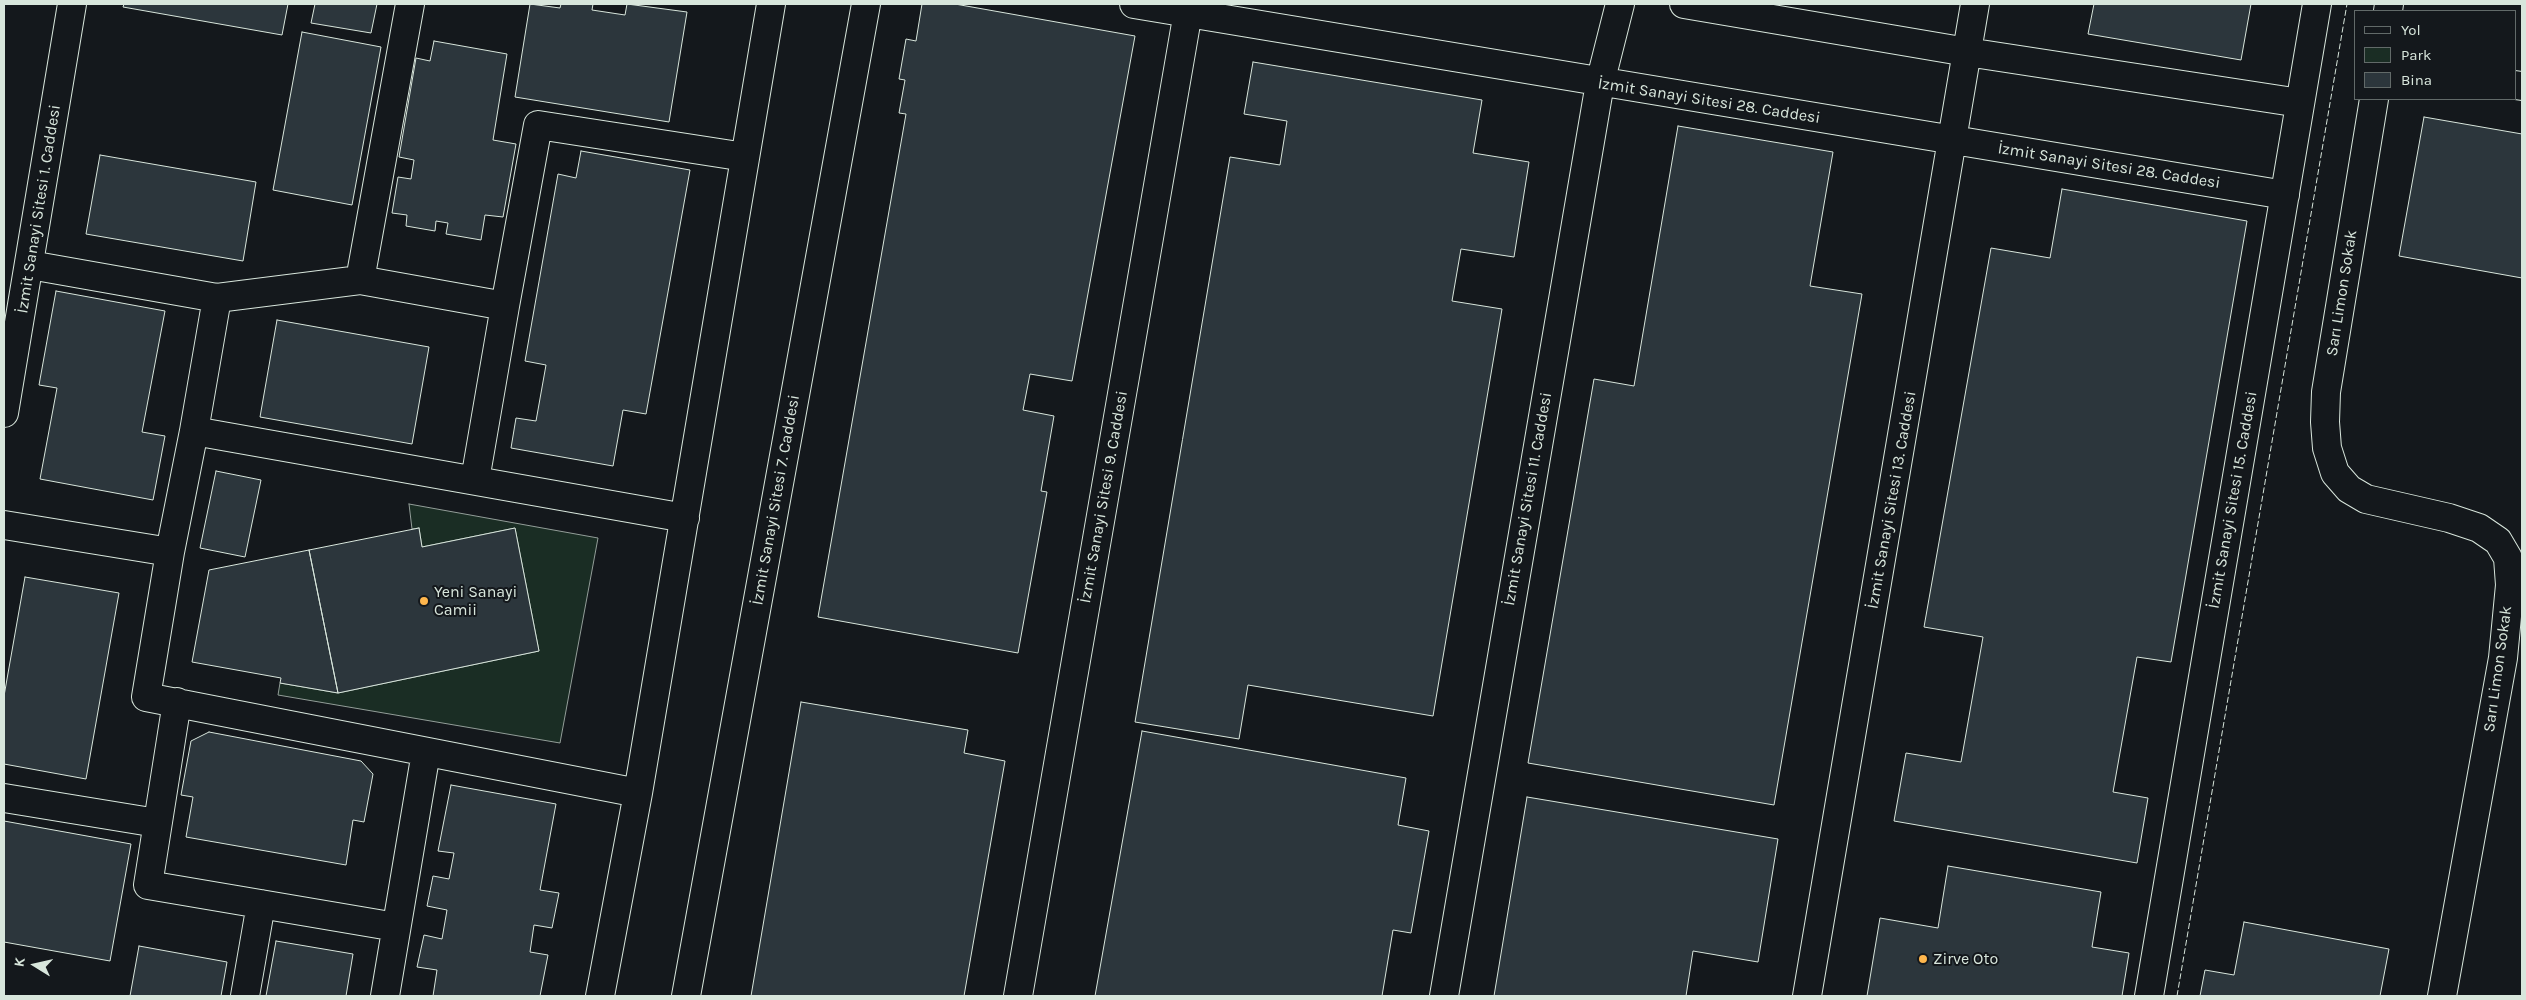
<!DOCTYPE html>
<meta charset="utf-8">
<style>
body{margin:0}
#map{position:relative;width:2526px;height:1000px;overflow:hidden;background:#14181c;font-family:Karla,sans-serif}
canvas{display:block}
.frame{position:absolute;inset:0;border:5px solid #d8e6dc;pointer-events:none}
.legend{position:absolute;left:2354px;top:10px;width:162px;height:90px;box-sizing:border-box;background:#14181c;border:1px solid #626a69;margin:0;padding:6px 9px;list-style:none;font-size:15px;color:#d8e6dc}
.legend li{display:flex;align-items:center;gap:10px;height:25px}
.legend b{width:25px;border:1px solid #626a69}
.north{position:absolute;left:10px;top:940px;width:50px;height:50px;-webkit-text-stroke:4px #14181c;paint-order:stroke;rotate:280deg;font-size:14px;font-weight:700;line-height:20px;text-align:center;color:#d8e6dc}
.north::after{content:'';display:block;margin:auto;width:18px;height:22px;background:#d8e6dc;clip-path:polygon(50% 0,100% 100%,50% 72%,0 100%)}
</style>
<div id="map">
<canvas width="2526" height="1000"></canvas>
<div class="frame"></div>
<ul class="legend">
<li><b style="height:6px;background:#14181c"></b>Yol</li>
<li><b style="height:14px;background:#1a2d24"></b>Park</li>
<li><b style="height:14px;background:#2c363c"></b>Bina</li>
</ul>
<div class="north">K</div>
</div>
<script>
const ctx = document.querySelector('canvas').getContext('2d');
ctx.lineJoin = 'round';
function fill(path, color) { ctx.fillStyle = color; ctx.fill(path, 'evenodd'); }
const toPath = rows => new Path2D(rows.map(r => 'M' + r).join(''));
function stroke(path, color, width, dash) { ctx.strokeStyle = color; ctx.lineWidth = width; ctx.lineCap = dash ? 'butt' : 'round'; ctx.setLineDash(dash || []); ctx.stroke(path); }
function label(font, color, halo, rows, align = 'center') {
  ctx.font = font + ' Karla,sans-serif'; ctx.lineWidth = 4; ctx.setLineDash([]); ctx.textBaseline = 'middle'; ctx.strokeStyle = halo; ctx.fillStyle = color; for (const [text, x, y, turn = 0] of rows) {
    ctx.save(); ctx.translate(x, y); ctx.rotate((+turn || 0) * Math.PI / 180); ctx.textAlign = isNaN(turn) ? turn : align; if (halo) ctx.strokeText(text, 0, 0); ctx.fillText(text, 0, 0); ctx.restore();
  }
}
const green = toPath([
 [409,504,598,538,560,743,278,695,280,683,338,693,539,651,515,528,422,547,419,528,412,529,409,504]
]);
const building = toPath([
 [124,4,288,4,282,35,123,7,124,4],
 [315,4,377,4,371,33,311,23,315,4],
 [530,4,560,8,561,4,593,4,592,10,625,15,627,4,687,12,669,122,515,97,530,4],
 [922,4,955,4,1135,36,1072,381,1030,374,1023,410,1054,416,1041,491,1047,492,1018,653,818,617,906,114,899,113,905,80,899,79,906,39,916,41,922,4],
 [2094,4,2251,4,2241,60,2088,34,2094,4],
 [302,32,381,47,352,205,273,190,302,32],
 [434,41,507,54,493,140,516,144,503,217,485,215,481,240,446,234,448,223,436,221,435,231,406,226,407,215,392,213,398,177,411,179,414,160,399,157,416,58,430,61,434,41],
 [1253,62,1482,100,1473,153,1529,162,1514,257,1461,249,1452,301,1502,309,1433,716,1248,685,1239,739,1135,722,1230,157,1280,165,1287,121,1244,114,1253,62],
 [2424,117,2522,134,2522,278,2399,256,2424,117],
 [1678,126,1833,152,1810,286,1862,294,1774,805,1528,763,1594,379,1634,386,1678,126],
 [581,151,690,170,646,414,623,410,613,466,511,448,516,418,536,421,546,365,525,361,558,174,576,178,581,151],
 [100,155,256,182,243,261,86,234,100,155],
 [2062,189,2247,221,2171,662,2137,657,2113,792,2148,798,2137,863,1894,821,1906,753,1961,762,1983,637,1924,627,1991,248,2050,258,2062,189],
 [56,291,165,311,142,432,165,436,153,500,40,479,57,388,39,385,56,291],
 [277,320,429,347,412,444,260,417,277,320],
 [216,471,261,480,245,557,200,548,216,471],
 [419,528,422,547,515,528,539,651,338,693,309,550,419,528],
 [309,550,338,693,280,683,281,678,192,662,209,570,309,550],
 [25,577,119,593,86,779,4,764,4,696,25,577],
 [801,702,968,730,964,753,1005,761,964,996,751,996,801,702],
 [1142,731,1406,778,1398,825,1429,831,1411,933,1393,930,1382,996,1095,996,1142,731],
 [209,732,361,761,373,774,364,822,353,820,346,865,186,837,193,797,181,795,191,741,209,732],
 [451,785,556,804,540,890,559,893,552,928,534,925,530,952,548,955,540,996,433,996,437,970,417,967,424,935,442,939,447,910,427,906,433,876,449,879,454,853,438,851,451,785],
 [1527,797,1778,839,1758,962,1693,951,1686,996,1494,996,1527,797],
 [4,821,131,844,110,961,4,942,4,821],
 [1948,866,2101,892,2092,947,2129,953,2122,996,1867,996,1880,918,1938,928,1948,866],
 [2244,922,2389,949,2380,996,2200,996,2205,970,2234,975,2244,922],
 [276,941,353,954,346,996,266,996,276,941],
 [139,946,227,962,221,996,130,996,139,946]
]);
const street = toPath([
 [1134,4,2285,195],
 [1684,4,1967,52,2300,103],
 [2388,11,2389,4],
 [2515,85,2522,86],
 [2374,99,2326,392,2325,422,2327,448,2335,473,2349,489,2366,499,2449,518,2479,528,2498,541,2508,558,2510,585,2503,658,2442,996],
 [30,265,217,298,194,431],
 [360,280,410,4],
 [217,298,360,280,505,306,475,480],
 [505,306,538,125,745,157],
 [4,413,72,4],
 [4,525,170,552],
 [177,702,148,885,396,927],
 [638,793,146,697,170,552,194,431,685,518],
 [4,798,157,823],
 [245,996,261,904],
 [385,996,426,752],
 [600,996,638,793,771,4],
 [686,996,866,4],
 [1018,996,1188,12,1201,4],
 [1444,996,1600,83,1620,4],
 [1807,996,1975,4],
 [2149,996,2317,4]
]);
const fence = toPath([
 [2177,996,2347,4]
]);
const markers = [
 [424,601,5,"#ffb74d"],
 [1923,959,5,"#ffb74d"]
];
const streetNames = [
 ["İzmit Sanayi Sitesi 28. Caddesi",1709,101,9],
 ["İzmit Sanayi Sitesi 28. Caddesi",2109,166,9],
 ["İzmit Sanayi Sitesi 1. Caddesi",39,209,-81],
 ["Sarı Limon Sokak",2342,293,-81],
 ["İzmit Sanayi Sitesi 9. Caddesi",1104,497,-80],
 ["İzmit Sanayi Sitesi 11. Caddesi",1528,499,-80],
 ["İzmit Sanayi Sitesi 7. Caddesi",776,500,-80],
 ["İzmit Sanayi Sitesi 13. Caddesi",1892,500,-80],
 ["İzmit Sanayi Sitesi 15. Caddesi",2233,500,-80],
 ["Sarı Limon Sokak",2498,669,-82]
];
const poiNames = [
 ["Yeni Sanayi",434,592],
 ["Camii",434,610],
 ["Zirve Oto",1933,959]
];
fill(green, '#1a2d24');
stroke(green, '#939e99', 1);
fill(building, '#2c363c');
stroke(building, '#d8e6dc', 1);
stroke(street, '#d8e6dc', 30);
stroke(street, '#14181c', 28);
stroke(fence, '#d8e6dc', 1, [6, 2.5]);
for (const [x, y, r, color] of markers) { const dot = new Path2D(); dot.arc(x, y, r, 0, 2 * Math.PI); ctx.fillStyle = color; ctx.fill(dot); stroke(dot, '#14181c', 2); }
label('16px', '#d8e6dc', '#14181c', streetNames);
label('16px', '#d8e6dc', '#14181c', poiNames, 'left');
</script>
